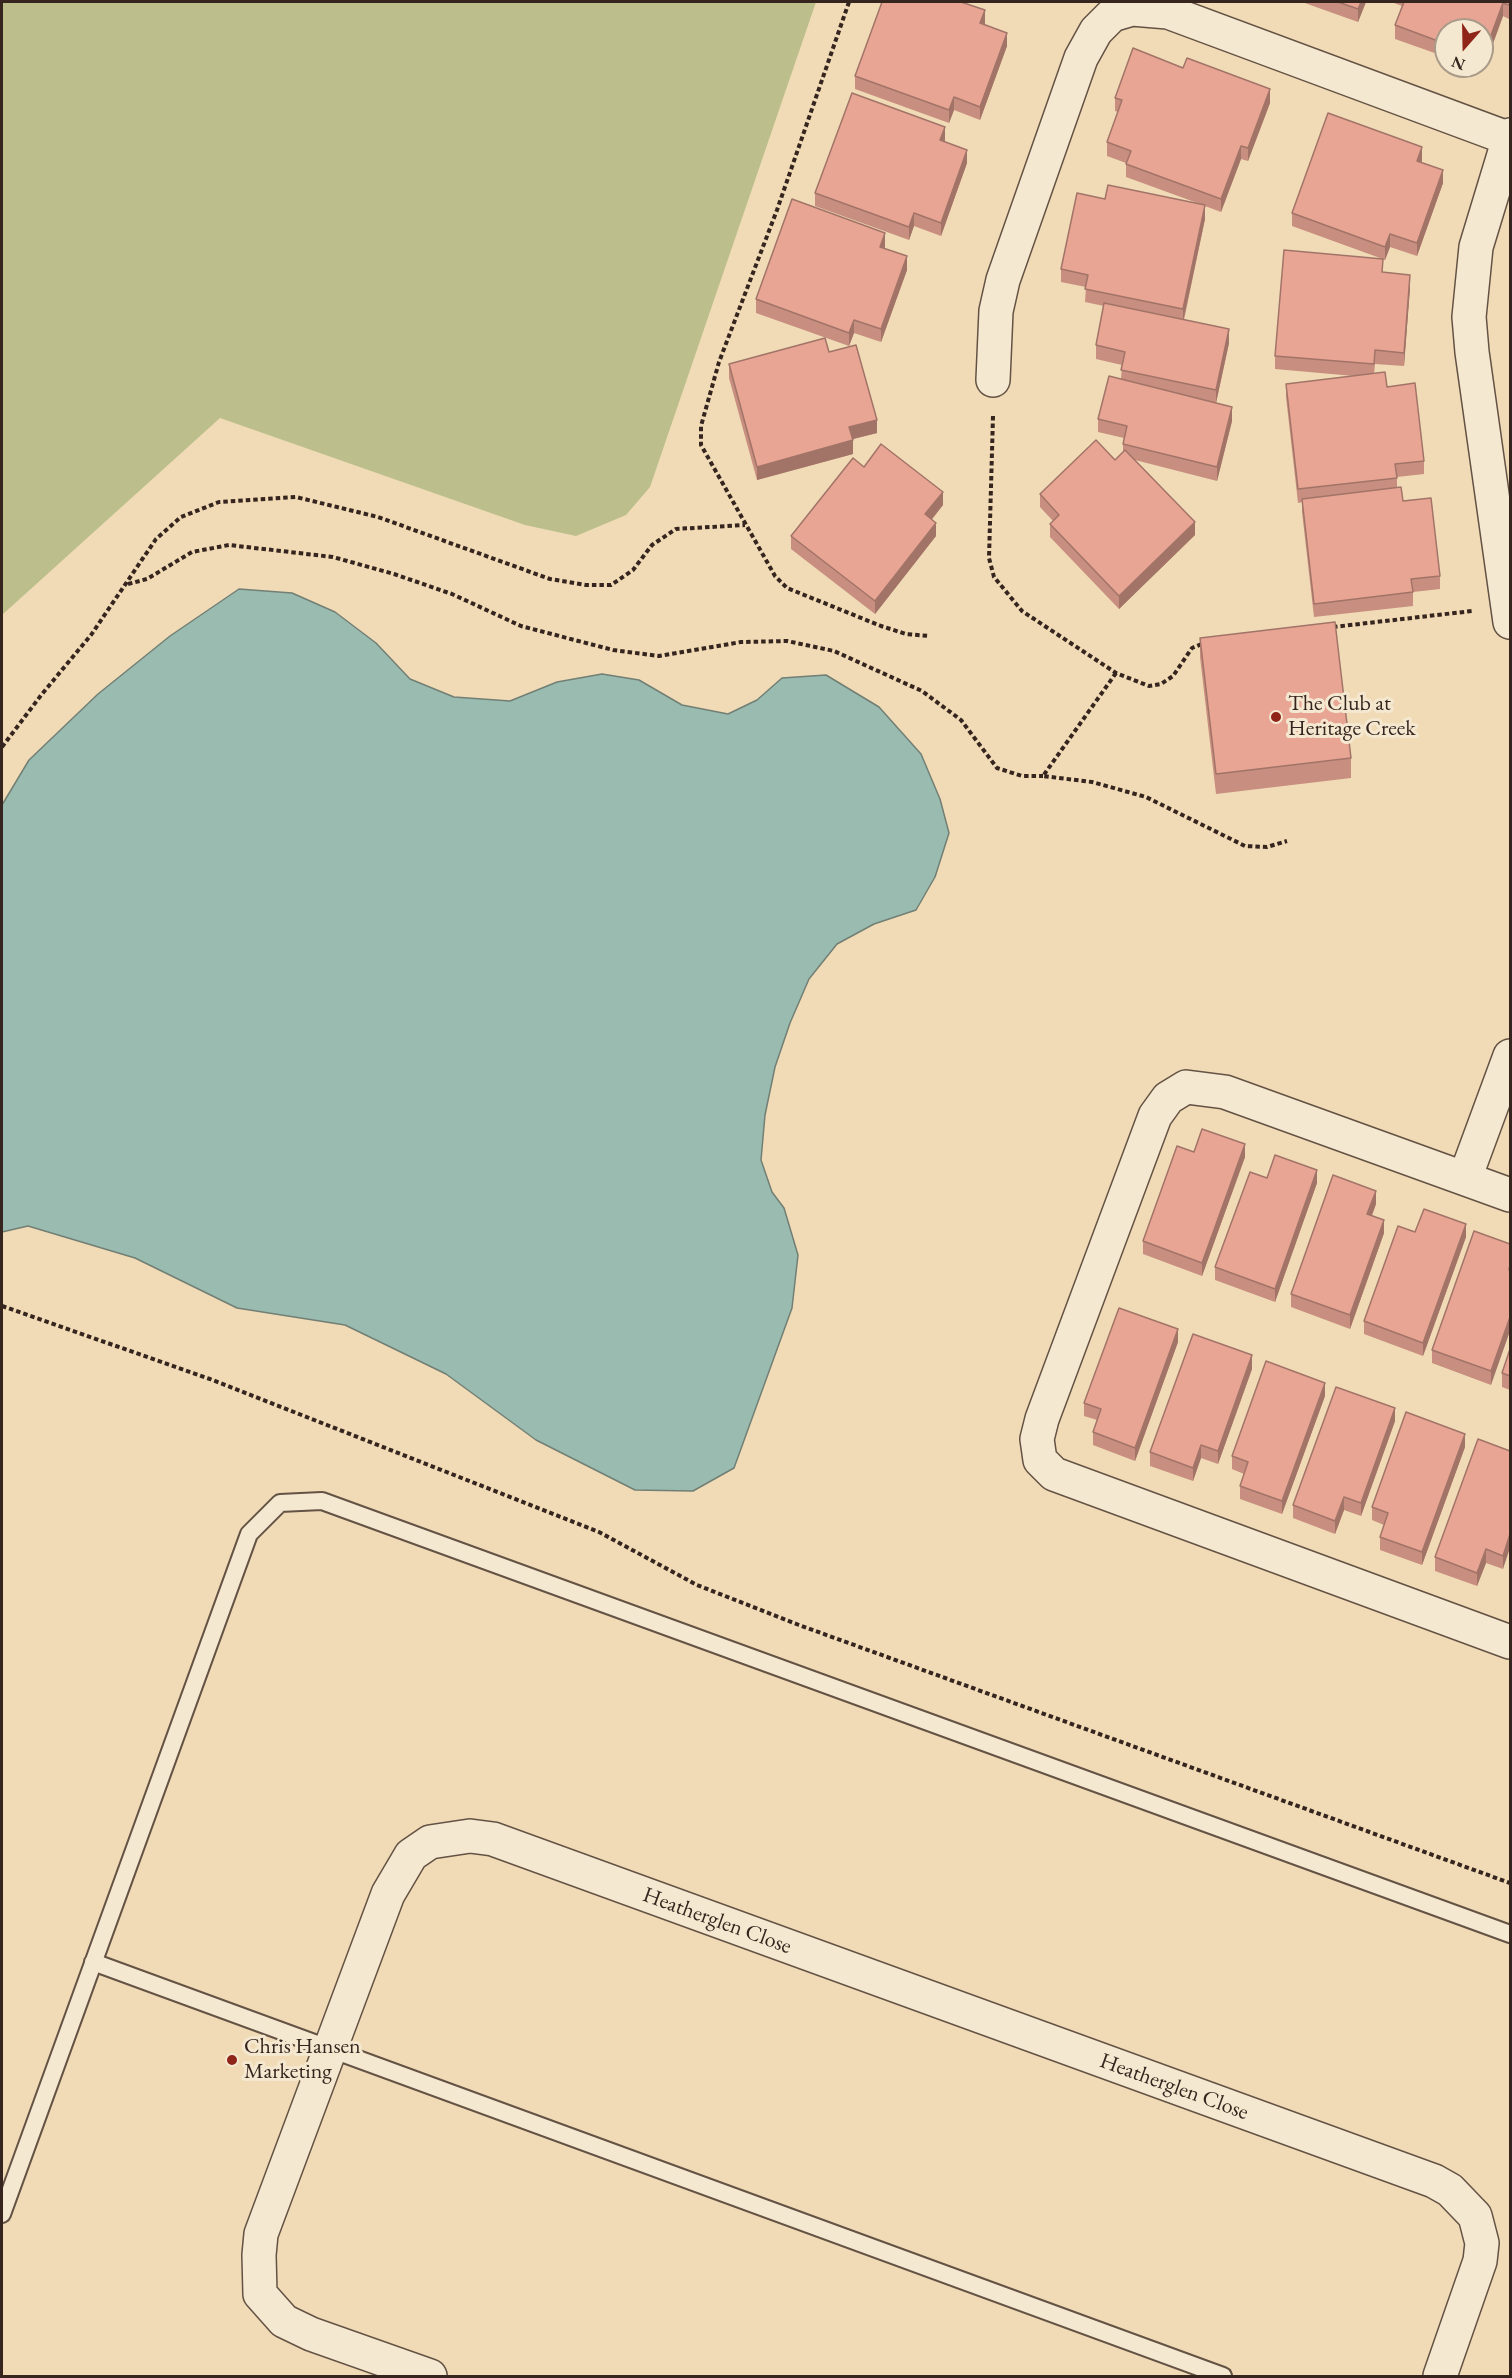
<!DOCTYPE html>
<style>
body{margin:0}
#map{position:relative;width:1512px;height:2378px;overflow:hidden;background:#f0dbb6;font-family:"EB Garamond",serif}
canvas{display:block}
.frame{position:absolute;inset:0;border:3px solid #36251e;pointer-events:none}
.north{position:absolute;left:1434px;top:18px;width:60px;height:60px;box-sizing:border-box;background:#f5e8d0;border:2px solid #a99a89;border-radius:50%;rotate:200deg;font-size:16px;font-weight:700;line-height:24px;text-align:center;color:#36251e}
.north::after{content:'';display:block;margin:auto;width:21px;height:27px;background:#8f2418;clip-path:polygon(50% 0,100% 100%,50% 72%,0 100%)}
</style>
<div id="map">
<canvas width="1512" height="2378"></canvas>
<div class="frame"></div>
<div class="north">N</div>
</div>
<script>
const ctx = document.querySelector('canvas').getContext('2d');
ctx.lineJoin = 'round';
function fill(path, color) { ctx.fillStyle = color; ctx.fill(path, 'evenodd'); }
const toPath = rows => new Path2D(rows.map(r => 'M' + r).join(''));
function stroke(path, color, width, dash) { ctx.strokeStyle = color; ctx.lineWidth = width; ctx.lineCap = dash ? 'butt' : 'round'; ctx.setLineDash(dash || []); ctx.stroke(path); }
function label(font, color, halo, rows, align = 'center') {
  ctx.font = font + ' "EB Garamond",serif'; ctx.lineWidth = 6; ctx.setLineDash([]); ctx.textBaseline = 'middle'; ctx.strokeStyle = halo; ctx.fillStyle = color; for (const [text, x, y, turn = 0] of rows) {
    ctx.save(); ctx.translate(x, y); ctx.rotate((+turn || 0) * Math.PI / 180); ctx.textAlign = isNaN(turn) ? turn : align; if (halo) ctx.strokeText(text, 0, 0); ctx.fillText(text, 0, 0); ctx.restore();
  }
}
const green = toPath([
 [2,2,816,2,650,487,626,515,576,536,525,525,220,418,2,615]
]);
const water = toPath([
 [239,589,292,593,335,612,376,643,410,679,454,697,510,701,557,682,602,674,639,680,682,705,728,714,757,700,782,678,826,675,879,707,921,754,940,799,949,833,935,877,916,910,874,924,837,944,809,979,790,1023,775,1067,765,1115,761,1160,772,1192,784,1208,798,1255,792,1308,734,1468,693,1491,635,1490,536,1440,446,1374,345,1325,237,1308,135,1258,28,1226,2,1232,2,805,29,760,98,694,170,636,239,589]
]);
const path = toPath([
 [849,2,777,210,719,362,701,426,701,445,775,576,787,588,881,626,906,634,930,636],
 [993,416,989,558,994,577,1022,611,1116,673,1149,686,1161,684,1173,676,1192,648,1204,643],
 [128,584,147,579,192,552,229,545,333,557,394,574,452,594,521,626,613,650,659,656,741,642,787,641,834,651,922,691,961,720,997,768,1022,776,1043,776],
 [1333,627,1472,611],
 [1116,673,1043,776,1092,782,1146,797,1245,846,1267,847,1287,841],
 [2,747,42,694,91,635,156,539,181,517,219,502,296,497,378,517,550,579,586,585,611,585,633,570,652,545,676,529,745,525],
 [2,1306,210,1379,599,1532,697,1585,799,1625,1510,1883]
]);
const service = toPath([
 [93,1962,1223,2376],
 [2,2214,249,1534,280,1503,322,1501,1510,1934]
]);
const minor = toPath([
 [1510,135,1476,247,1469,317,1472,352,1510,622],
 [993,380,996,311,1003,280,1081,58,1096,31,1112,15,1132,9,1168,12,1510,139],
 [1465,1178,1510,1056],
 [1510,1195,1225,1092,1186,1087,1168,1098,1155,1116,1042,1419,1037,1439,1040,1460,1054,1474,1510,1642],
 [430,2376,311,2334,284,2321,260,2294,259,2255,261,2234,388,1894,411,1855,430,1842,470,1836,493,1839,1434,2181,1450,2190,1475,2216,1482,2243,1480,2261,1440,2376]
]);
const wall = toPath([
 [1302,2,1366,2,1358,22],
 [1394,2,1510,2,1509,19,1503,16,1483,71,1470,66,1482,66,1482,30,1446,30,1446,57,1395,39,1395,25,1402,6,1394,3],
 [985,23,984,25,1007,46,980,120,954,110,949,123,855,89,855,76],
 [1115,98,1270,103,1248,161,1241,159,1221,212,1205,206,1205,219,1184,320,1229,343,1216,403,1232,421,1217,481,1135,460,1195,535,1119,609,1050,537,1050,524,1053,521,1040,507,1040,494,1115,460,1123,453,1123,444,1124,438,1098,432,1098,419,1121,379,1122,365,1096,359,1096,345,1104,306,1085,302,1086,287,1061,282,1061,269,1105,199,1200,204,1126,177,1126,163,1107,156,1107,142,1118,112,1115,111],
 [945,140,944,142,967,163,941,236,914,226,909,240,815,206,815,193],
 [1422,161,1421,162,1443,183,1417,256,1390,247,1385,260,1383,260,1383,273,1410,288,1404,366,1375,364,1374,374,1387,387,1424,461,1424,474,1397,477,1397,488,1403,501,1440,576,1440,589,1413,592,1413,606,1314,617,1302,512,1302,502,1298,503,1286,397,1286,384,1354,376,1275,369,1275,356,1380,258,1292,226,1292,213],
 [885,247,885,248,907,270,881,342,854,333,849,346,756,313,756,299],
 [829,352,877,433,853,439,853,454,757,480,729,378,729,364],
 [864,467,943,505,932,519,936,536,875,614,791,549,791,536],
 [1200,638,1351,758,1351,778,1216,794,1200,657],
 [1194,1152,1245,1157,1202,1276,1143,1254,1143,1241],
 [1267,1178,1317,1183,1275,1302,1215,1280,1215,1267],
 [1376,1204,1372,1216,1384,1233,1350,1329,1291,1307,1291,1294],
 [1415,1232,1466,1237,1423,1356,1364,1334,1364,1321],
 [1510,1244,1491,1385,1432,1363,1432,1350],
 [1178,1342,1135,1461,1093,1445,1093,1432,1097,1420,1084,1416,1084,1403],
 [1510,1349,1510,1390,1502,1387,1502,1373],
 [1252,1369,1218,1464,1201,1458,1193,1481,1150,1466,1150,1452],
 [1325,1396,1282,1514,1240,1499,1240,1486,1244,1474,1232,1469,1232,1456],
 [1395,1421,1361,1516,1344,1510,1335,1534,1293,1518,1293,1505],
 [1465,1447,1422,1565,1380,1550,1380,1537,1384,1525,1372,1520,1372,1507],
 [1510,1451,1503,1569,1486,1563,1477,1586,1435,1571,1435,1557]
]);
const shadedWall = toPath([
 [1361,2,1366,2,1358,22,1358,9],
 [1510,2,1510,14,1509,19,1509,5],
 [1503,3,1503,16,1483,71,1483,57],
 [985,10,985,23,980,37,980,23],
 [1007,33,1007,46,980,120,980,107],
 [1270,89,1270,103,1248,161,1248,148],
 [954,97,954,110,949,123,949,110],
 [945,127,945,140,940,154,940,140],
 [1241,146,1241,159,1221,212,1221,199],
 [1422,147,1422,161,1417,174,1417,161],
 [967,150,967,163,941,236,941,223],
 [1443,170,1443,183,1417,256,1417,243],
 [1205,205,1205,219,1183,322,1183,309],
 [914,213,914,226,909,240,909,227],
 [885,233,885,247,880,260,880,247],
 [1390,234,1390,247,1385,260,1385,247],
 [907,256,907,270,881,342,881,329],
 [1410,275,1410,288,1404,366,1404,353],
 [854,320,854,333,849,346,849,333],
 [1229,329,1229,343,1216,403,1216,390],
 [1232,407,1232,421,1217,481,1217,467],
 [877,420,877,433,849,440,849,427],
 [853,440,853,454,757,480,757,467],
 [943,492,943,505,925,528,925,514],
 [1195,522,1195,535,1119,609,1119,596],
 [936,523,936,536,875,614,875,601],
 [1245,1144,1245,1157,1202,1276,1202,1263],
 [1317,1170,1317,1183,1275,1302,1275,1289],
 [1376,1191,1376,1204,1367,1227,1367,1214],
 [1384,1220,1384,1233,1350,1329,1350,1315],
 [1466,1224,1466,1237,1423,1356,1423,1343],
 [1510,1317,1510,1331,1491,1385,1491,1371],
 [1178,1329,1178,1342,1135,1461,1135,1448],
 [1252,1355,1252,1369,1218,1464,1218,1451],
 [1325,1383,1325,1396,1282,1514,1282,1501],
 [1395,1408,1395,1421,1361,1516,1361,1503],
 [1465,1434,1465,1447,1422,1565,1422,1552],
 [1201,1445,1201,1458,1193,1481,1193,1468],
 [1344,1497,1344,1510,1335,1534,1335,1521],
 [1510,1534,1510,1548,1503,1569,1503,1556],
 [1486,1549,1486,1563,1477,1586,1477,1573]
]);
const building = toPath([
 [882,2,961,2,985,10,980,23,1007,33,980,107,954,97,949,110,855,76,882,2],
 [1338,2,1361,2,1358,9,1338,2],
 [1404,2,1510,2,1509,5,1503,3,1483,57,1482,57,1482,30,1446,30,1446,44,1395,25,1404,2],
 [1133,48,1183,68,1187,58,1270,89,1248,148,1241,146,1221,199,1126,164,1131,151,1107,142,1122,100,1115,98,1133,48],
 [852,93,945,127,940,140,967,150,941,223,914,213,909,227,815,193,852,93],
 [1328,113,1422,147,1417,161,1443,170,1417,243,1390,234,1385,247,1292,213,1328,113],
 [1108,185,1205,205,1183,309,1085,289,1088,275,1061,269,1077,193,1105,199,1108,185],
 [792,199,885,233,880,247,907,256,881,329,854,320,849,333,756,299,792,199],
 [1284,250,1383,259,1382,272,1410,275,1404,353,1375,350,1374,364,1275,356,1284,250],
 [1104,303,1229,329,1216,390,1121,370,1125,352,1096,345,1104,303],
 [825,338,829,352,856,345,877,420,849,427,853,440,757,467,729,364,825,338],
 [1385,372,1387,387,1415,383,1424,461,1395,464,1397,478,1298,489,1286,384,1385,372],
 [1109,376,1232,407,1217,467,1123,444,1127,426,1098,419,1109,376],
 [1096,440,1115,460,1125,450,1195,522,1119,596,1050,524,1059,515,1040,494,1096,440],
 [881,444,943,492,925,514,936,523,875,601,791,536,853,458,864,467,881,444],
 [1401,487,1403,501,1431,498,1440,576,1411,579,1413,592,1314,604,1302,499,1401,487],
 [1335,622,1351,758,1216,774,1200,638,1335,622],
 [1202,1129,1245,1144,1202,1263,1143,1241,1177,1146,1194,1152,1202,1129],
 [1275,1155,1317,1170,1275,1289,1215,1267,1250,1172,1267,1178,1275,1155],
 [1333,1175,1376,1191,1367,1214,1384,1220,1350,1315,1291,1294,1333,1175],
 [1424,1209,1466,1224,1423,1343,1364,1321,1398,1226,1415,1232,1424,1209],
 [1474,1231,1510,1244,1510,1265,1509,1270,1510,1270,1510,1317,1491,1371,1432,1350,1474,1231],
 [1119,1308,1178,1329,1135,1448,1093,1432,1101,1409,1084,1403,1119,1308],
 [1193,1334,1252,1355,1218,1451,1201,1445,1193,1468,1150,1452,1193,1334],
 [1510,1349,1510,1376,1502,1373,1510,1349],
 [1266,1361,1325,1383,1282,1501,1240,1486,1248,1462,1232,1456,1266,1361],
 [1336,1387,1395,1408,1361,1503,1344,1497,1335,1521,1293,1505,1336,1387],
 [1406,1412,1465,1434,1422,1552,1380,1537,1388,1513,1372,1507,1406,1412],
 [1478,1439,1510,1451,1510,1534,1503,1556,1486,1549,1477,1573,1435,1557,1478,1439]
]);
const markers = [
 [1276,717,6,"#8f2418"],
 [232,2060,6,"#8f2418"]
];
const poiNames = [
 ["The Club at",1288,704],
 ["Heritage Creek",1288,729],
 ["Chris Hansen",244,2047],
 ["Marketing",244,2072]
];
const streetNames = [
 ["Heatherglen Close",717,1921,20],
 ["Heatherglen Close",1174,2087,20]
];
fill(green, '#bcbf8c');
fill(water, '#9abbaf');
stroke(water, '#727f75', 1.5);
stroke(service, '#645244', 20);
stroke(minor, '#645244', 36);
stroke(path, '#36251e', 4, [4.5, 3]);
stroke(service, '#f5e8d0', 16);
stroke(minor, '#f5e8d0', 33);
fill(wall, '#c88e7f');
fill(shadedWall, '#a27468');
fill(building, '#e8a594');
stroke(building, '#a27468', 1.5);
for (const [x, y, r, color] of markers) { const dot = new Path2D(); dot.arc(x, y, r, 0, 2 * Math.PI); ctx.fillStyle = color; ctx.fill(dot); stroke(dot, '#f5e8d0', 2); }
label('22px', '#36251e', '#f5e8d0', poiNames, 'left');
label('22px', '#36251e', '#f5e8d0', streetNames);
</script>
